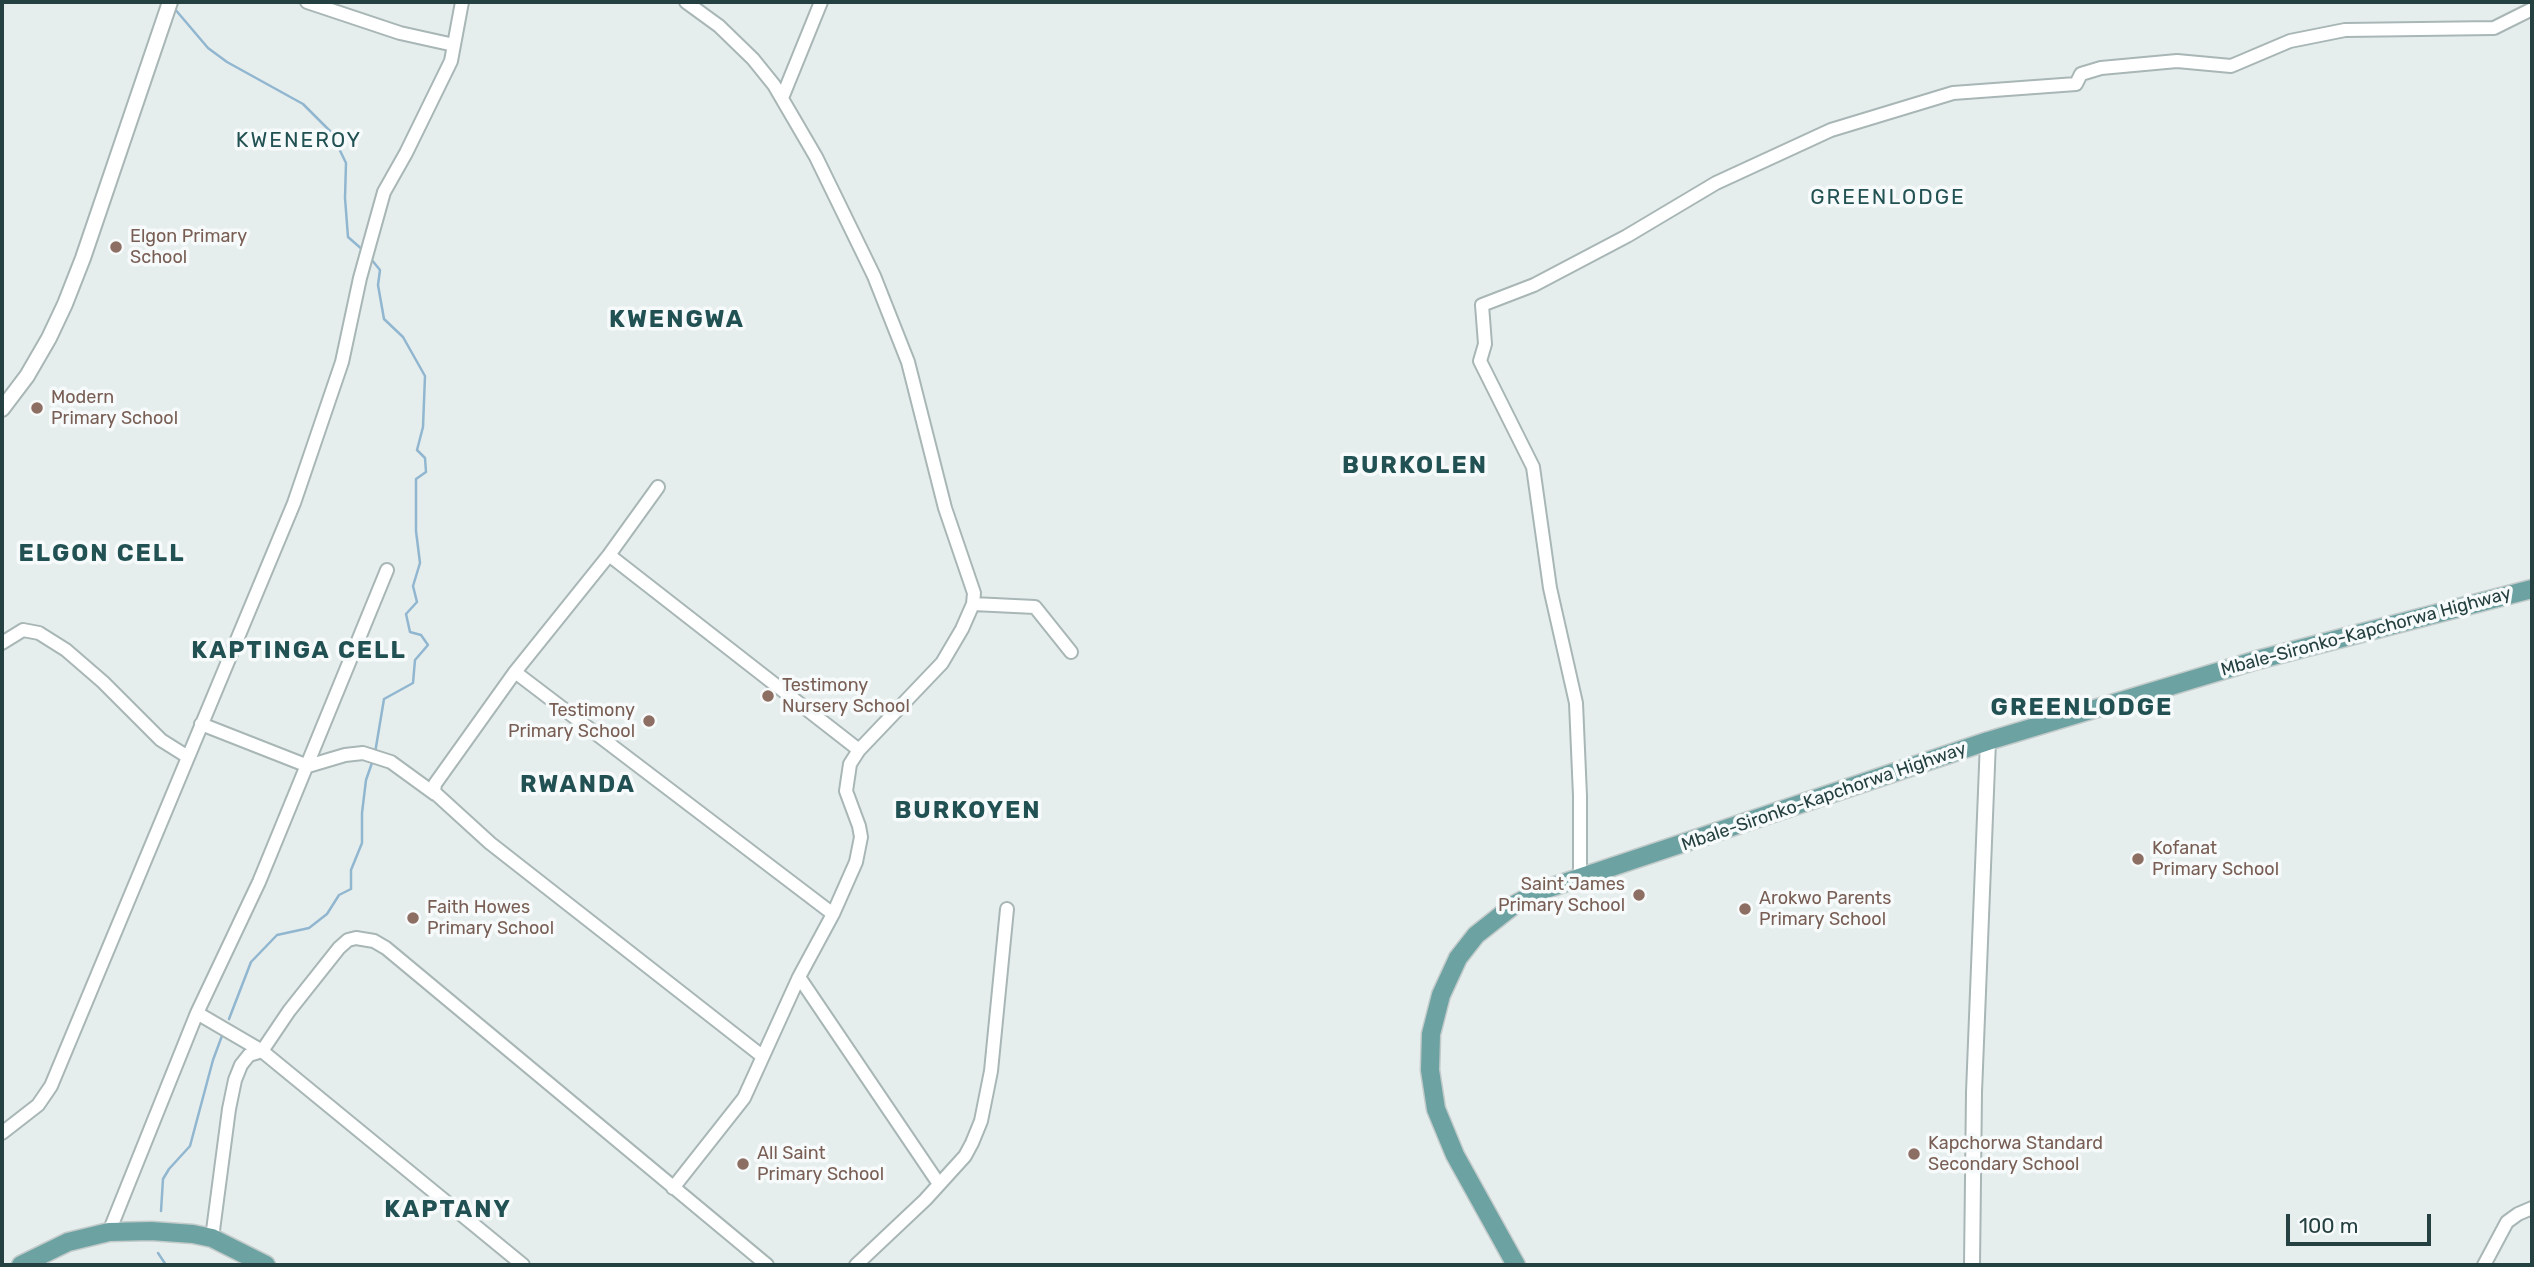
<!DOCTYPE html>
<style>
body{margin:0}
#map{position:relative;width:2534px;height:1267px;overflow:hidden;background:#e6eeed;font-family:Rubik,sans-serif}
canvas{display:block}
.frame{position:absolute;inset:0;border:4px solid #254040;pointer-events:none}
.scale{position:absolute;left:2286px;top:1214px;width:145px;height:32px;box-sizing:border-box;border:4px solid #254040;border-top:0;padding-left:9px;font-size:21px;line-height:24px;white-space:nowrap;color:#254040;-webkit-text-stroke:5px #f7fafa;paint-order:stroke}
</style>
<div id="map">
<canvas width="2534" height="1267"></canvas>
<div class="frame"></div>
<div class="scale">100 m</div>
</div>
<script>
const ctx = document.querySelector('canvas').getContext('2d');
ctx.lineJoin = 'round';
const toPath = rows => new Path2D(rows.map(r => 'M' + r).join(''));
function stroke(path, color, width, dash) { ctx.strokeStyle = color; ctx.lineWidth = width; ctx.lineCap = dash ? 'butt' : 'round'; ctx.setLineDash(dash || []); ctx.stroke(path); }
function label(font, color, halo, rows, align = 'center') {
  ctx.font = font + ' Rubik,sans-serif'; ctx.lineWidth = 7; ctx.setLineDash([]); ctx.textBaseline = 'middle'; ctx.strokeStyle = halo; ctx.fillStyle = color; for (const [text, x, y, turn = 0] of rows) {
    ctx.save(); ctx.translate(x, y); ctx.rotate((+turn || 0) * Math.PI / 180); ctx.textAlign = isNaN(turn) ? turn : align; if (halo) ctx.strokeText(text, 0, 0); ctx.fillText(text, 0, 0); ctx.restore();
  }
}
const stream = toPath([
 [174,8,208,48,227,62,303,104,331,132,346,163,345,198,348,237,364,251],
 [371,259,380,270,378,285,384,319,403,337,425,376,423,427,417,450,425,458,426,472,416,479,416,531,420,563,413,586,417,602,406,614,410,632,421,635,428,645,415,660,413,683,384,699,375,753],
 [229,1019,251,962,277,935,309,928,327,914,339,895,351,889,351,870,362,843,362,813,366,780,373,760],
 [161,1211,163,1179,169,1169,190,1146,213,1060,223,1033],
 [158,1253,166,1265]
]);
const minor = toPath([
 [307,2,400,33,454,45],
 [782,98,821,2],
 [658,487,609,555,515,672,435,784,434,792,490,843,762,1056],
 [609,555,859,750],
 [973,604,1035,607,1071,652],
 [2,643,23,630,39,633,66,650,103,682,161,740,188,757],
 [515,672,833,914],
 [201,724,308,766,345,755,363,753,391,762,435,794],
 [1580,879,1580,796,1576,703,1550,588,1533,467,1480,361,1485,344,1482,305,1534,285,1627,236,1716,183,1831,130,1953,93,2076,84,2081,74,2101,68,2177,61,2231,66,2290,41,2345,30,2494,28,2532,9],
 [799,977,939,1184],
 [197,1013,262,1051,523,1265],
 [2,1133,38,1105,51,1086,294,503,342,362,360,278,384,192,406,153,451,61,462,2],
 [673,1188,744,1098,799,977,833,914,856,862,861,837,859,826,846,791,850,764,859,750,942,663,962,629,973,604,974,593,945,508,908,362,874,276,816,157,774,85,753,59,719,26,686,2],
 [109,1232,197,1013,259,882,387,570],
 [212,1238,229,1109,235,1080,241,1065,249,1055,262,1051,289,1011,339,948,348,940,356,938,374,941,386,948,767,1265],
 [856,1265,925,1200,965,1156,972,1143,981,1121,991,1071,1007,909],
 [2484,1265,2507,1222,2518,1214,2532,1208]
]);
const tertiary = toPath([
 [2,409,27,376,49,338,65,304,83,258,170,2],
 [1972,1265,1974,1092,1988,741]
]);
const primary = toPath([
 [21,1265,68,1242,109,1232,151,1231,193,1234,212,1238,266,1265],
 [1516,1265,1455,1155,1436,1109,1430,1070,1431,1034,1441,995,1458,958,1476,935,1514,905,1540,891,1988,741,2257,660,2532,589]
]);
const markers = [
 [116,247,7,"#8d6e63"],
 [37,408,7,"#8d6e63"],
 [768,696,7,"#8d6e63"],
 [649,721,7,"#8d6e63"],
 [2138,859,7,"#8d6e63"],
 [1639,895,7,"#8d6e63"],
 [1745,909,7,"#8d6e63"],
 [413,918,7,"#8d6e63"],
 [1914,1154,7,"#8d6e63"],
 [743,1164,7,"#8d6e63"]
];
const educationNames = [
 ["Elgon Primary",130,237],
 ["School",130,258],
 ["Modern",51,398],
 ["Primary School",51,419],
 ["Testimony",782,686],
 ["Nursery School",782,707],
 ["Testimony",635,711,"right"],
 ["Primary School",635,732,"right"],
 ["Kofanat",2152,849],
 ["Primary School",2152,870],
 ["Saint James",1625,885,"right"],
 ["Primary School",1625,906,"right"],
 ["Arokwo Parents",1759,899],
 ["Primary School",1759,920],
 ["Faith Howes",427,908],
 ["Primary School",427,929],
 ["Kapchorwa Standard",1928,1144],
 ["Secondary School",1928,1165],
 ["All Saint",757,1154],
 ["Primary School",757,1175]
];
const streetNames = [
 ["Mbale-Sironko-Kapchorwa Highway",2366,632,-15],
 ["Mbale-Sironko-Kapchorwa Highway",1824,797,-19]
];
const quarterNames = [
 ["KWENEROY",299,141],
 ["GREENLODGE",1888,198]
];
const districtNames = [
 ["KWENGWA",677,320],
 ["BURKOLEN",1415,466],
 ["ELGON CELL",102,554],
 ["KAPTINGA CELL",299,651],
 ["GREENLODGE",2082,708],
 ["RWANDA",578,785],
 ["BURKOYEN",968,811],
 ["KAPTANY",448,1210]
];
stroke(stream, '#91b6d0', 2.5);
stroke(minor, '#a8b6b6', 16);
stroke(tertiary, '#a8b6b6', 18);
stroke(primary, '#c2caca', 21);
stroke(minor, '#fff', 12);
stroke(tertiary, '#fff', 14);
stroke(primary, '#6ca2a2', 18);
for (const [x, y, r, color] of markers) { const dot = new Path2D(); dot.arc(x, y, r, 0, 2 * Math.PI); ctx.fillStyle = color; ctx.fill(dot); stroke(dot, '#f7fafa', 2.5); }
label('18px', '#785e54', '#f7fafa', educationNames, 'left');
label('18px', '#254040', '#f7fafa', streetNames);
ctx.letterSpacing = '2px';
label('21px', '#215152', '#f7fafa', quarterNames);
ctx.letterSpacing = '0px';
ctx.letterSpacing = '2px';
label('bold 24px', '#215152', '#f7fafa', districtNames);
ctx.letterSpacing = '0px';
</script>
